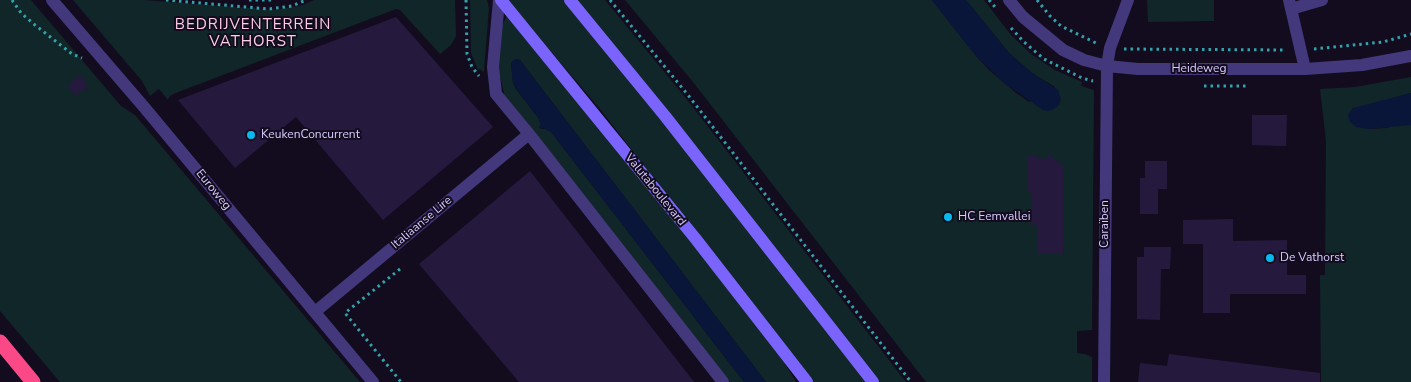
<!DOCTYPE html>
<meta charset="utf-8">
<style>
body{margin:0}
canvas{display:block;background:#120c1e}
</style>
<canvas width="1411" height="382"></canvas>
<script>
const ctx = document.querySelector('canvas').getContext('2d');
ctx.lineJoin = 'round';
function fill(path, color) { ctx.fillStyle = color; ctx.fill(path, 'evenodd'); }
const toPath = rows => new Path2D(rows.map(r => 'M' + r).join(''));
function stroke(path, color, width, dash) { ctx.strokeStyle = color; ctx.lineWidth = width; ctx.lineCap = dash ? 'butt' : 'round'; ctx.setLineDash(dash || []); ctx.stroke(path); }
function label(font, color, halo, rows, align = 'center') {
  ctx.font = font + ' "Nunito Sans",sans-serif'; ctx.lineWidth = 4; ctx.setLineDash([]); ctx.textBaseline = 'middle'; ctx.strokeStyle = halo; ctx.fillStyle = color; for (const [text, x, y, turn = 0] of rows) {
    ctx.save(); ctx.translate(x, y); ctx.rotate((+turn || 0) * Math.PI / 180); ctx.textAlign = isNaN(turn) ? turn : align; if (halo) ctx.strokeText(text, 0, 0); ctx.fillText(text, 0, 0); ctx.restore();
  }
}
const green = toPath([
 [0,0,31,0,121,106,135,115,360,382,60,382,0,311],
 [73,0,143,0,276,10,303,5,314,0,455,0,456,36,451,45,440,54,400,10,396,9,173,94,169,97,168,100,159,89,150,96,142,81],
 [470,0,487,0,489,8,484,71,483,72,480,69,478,70,471,53],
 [507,0,564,0,621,68,867,382,812,382,600,109],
 [577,0,605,0,685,97,906,382,880,382,669,113],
 [625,0,932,0,976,56,989,70,1016,93,1029,102,1055,87,1032,73,1009,53,966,0,984,0,1011,35,1031,54,1055,70,1082,82,1081,86,1094,90,1092,330,1077,331,1077,353,1085,354,1092,357,1092,382,926,382,693,82],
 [1147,0,1214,0,1214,21,1148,22],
 [507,15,592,114,782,359,796,382,766,382,520,60,517,59,511,64,513,83,516,89,539,119,541,125,539,127,541,129,546,129,551,132,744,382,730,382,533,130,503,95,504,93,498,68,502,26],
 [1411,77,1411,93,1388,100,1369,129,1388,128,1411,105,1411,382,1321,382,1320,275,1325,275,1326,141,1320,89,1355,87]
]);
const water = toPath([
 [932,0,966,0,1009,53,1032,73,1058,90,1061,99,1059,105,1054,109,1048,111,1043,110,1004,83,976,56],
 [515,59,520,60,766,382,744,382,551,132,543,128,541,129,539,127,541,125,539,119,516,88,513,83,511,63],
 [1411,93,1411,125,1369,129,1356,127,1350,122,1348,115,1353,108]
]);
const building = toPath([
 [396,17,493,127,383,220,296,117,235,168,178,100],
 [80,75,88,86,76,96,67,86],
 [1252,115,1287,115,1286,146,1252,145],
 [1048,153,1064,167,1063,254,1038,254,1038,226,1031,226,1031,194,1027,190,1027,154,1048,160],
 [1145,161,1167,161,1167,189,1158,189,1158,214,1140,214,1140,178,1145,178],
 [530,171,694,382,519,382,419,264],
 [1233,219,1233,241,1287,240,1287,275,1306,275,1306,294,1230,294,1230,313,1203,313,1203,244,1183,244,1183,220],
 [1144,247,1171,247,1170,269,1161,269,1160,320,1137,319,1137,257,1144,257],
 [1169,354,1320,373,1320,382,1138,382,1140,363,1167,366]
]);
const path = toPath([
 [12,0,21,13,35,25,72,54,82,58],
 [166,0,269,9,292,6,306,0],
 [249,0,275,0],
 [466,0,467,54,472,67,479,76],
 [610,0,688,95,911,382],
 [989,0,995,7],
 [1037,0,1050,16,1061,26,1096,43],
 [1011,28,1024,42,1044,59,1082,78,1093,81],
 [1124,49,1285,50],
 [1314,49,1383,42,1411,34],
 [1204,86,1247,86],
 [400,269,345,313,401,382]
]);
const minor = toPath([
 [499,0,493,67,496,94,529,134,723,382],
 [1289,0,1305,69],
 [1291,9,1322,0],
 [1107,66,1110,48,1128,0],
 [315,312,529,134]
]);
const tertiary = toPath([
 [52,0,144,107,373,382],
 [1009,0,1023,17,1063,50,1084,60,1107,66,1138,69,1305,69,1362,65,1411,56],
 [1104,382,1107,66]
]);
const secondary = toPath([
 [501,0,695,238,807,382],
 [570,0,665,116,873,382]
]);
const motorway = toPath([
 [0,342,33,382]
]);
const markers = [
 [251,135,5,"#06baef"],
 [948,217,5,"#06baef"],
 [1270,258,5,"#06baef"]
];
const streetNames = [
 ["Heideweg",1199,69],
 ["Euroweg",213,190,51],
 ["Valutaboulevard",655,190,51],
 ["Italiaanse Lire",422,223,-40],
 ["Caraïben",1105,224,-90]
];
const poiNames = [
 ["KeukenConcurrent",261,135],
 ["HC Eemvallei",958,217],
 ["De Vathorst",1280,258]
];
const quarterNames = [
 ["BEDRIJVENTERREIN",253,25],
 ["VATHORST",253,42]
];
fill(green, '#102628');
fill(water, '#0a153a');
fill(building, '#25193e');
stroke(path, '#30a4ac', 3, [2.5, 4]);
stroke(minor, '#43387c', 12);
stroke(tertiary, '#43387c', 12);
stroke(secondary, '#7b64fb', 12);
stroke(motorway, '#fb4988', 15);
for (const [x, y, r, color] of markers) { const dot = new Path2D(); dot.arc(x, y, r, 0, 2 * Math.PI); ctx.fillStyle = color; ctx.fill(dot); stroke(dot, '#120c1e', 2); }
label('12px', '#d7cbfe', '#120c1e', streetNames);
label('12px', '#d7cbfe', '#120c1e', poiNames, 'left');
ctx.letterSpacing = '1px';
label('15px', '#fecde6', '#120c1e', quarterNames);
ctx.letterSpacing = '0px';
</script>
